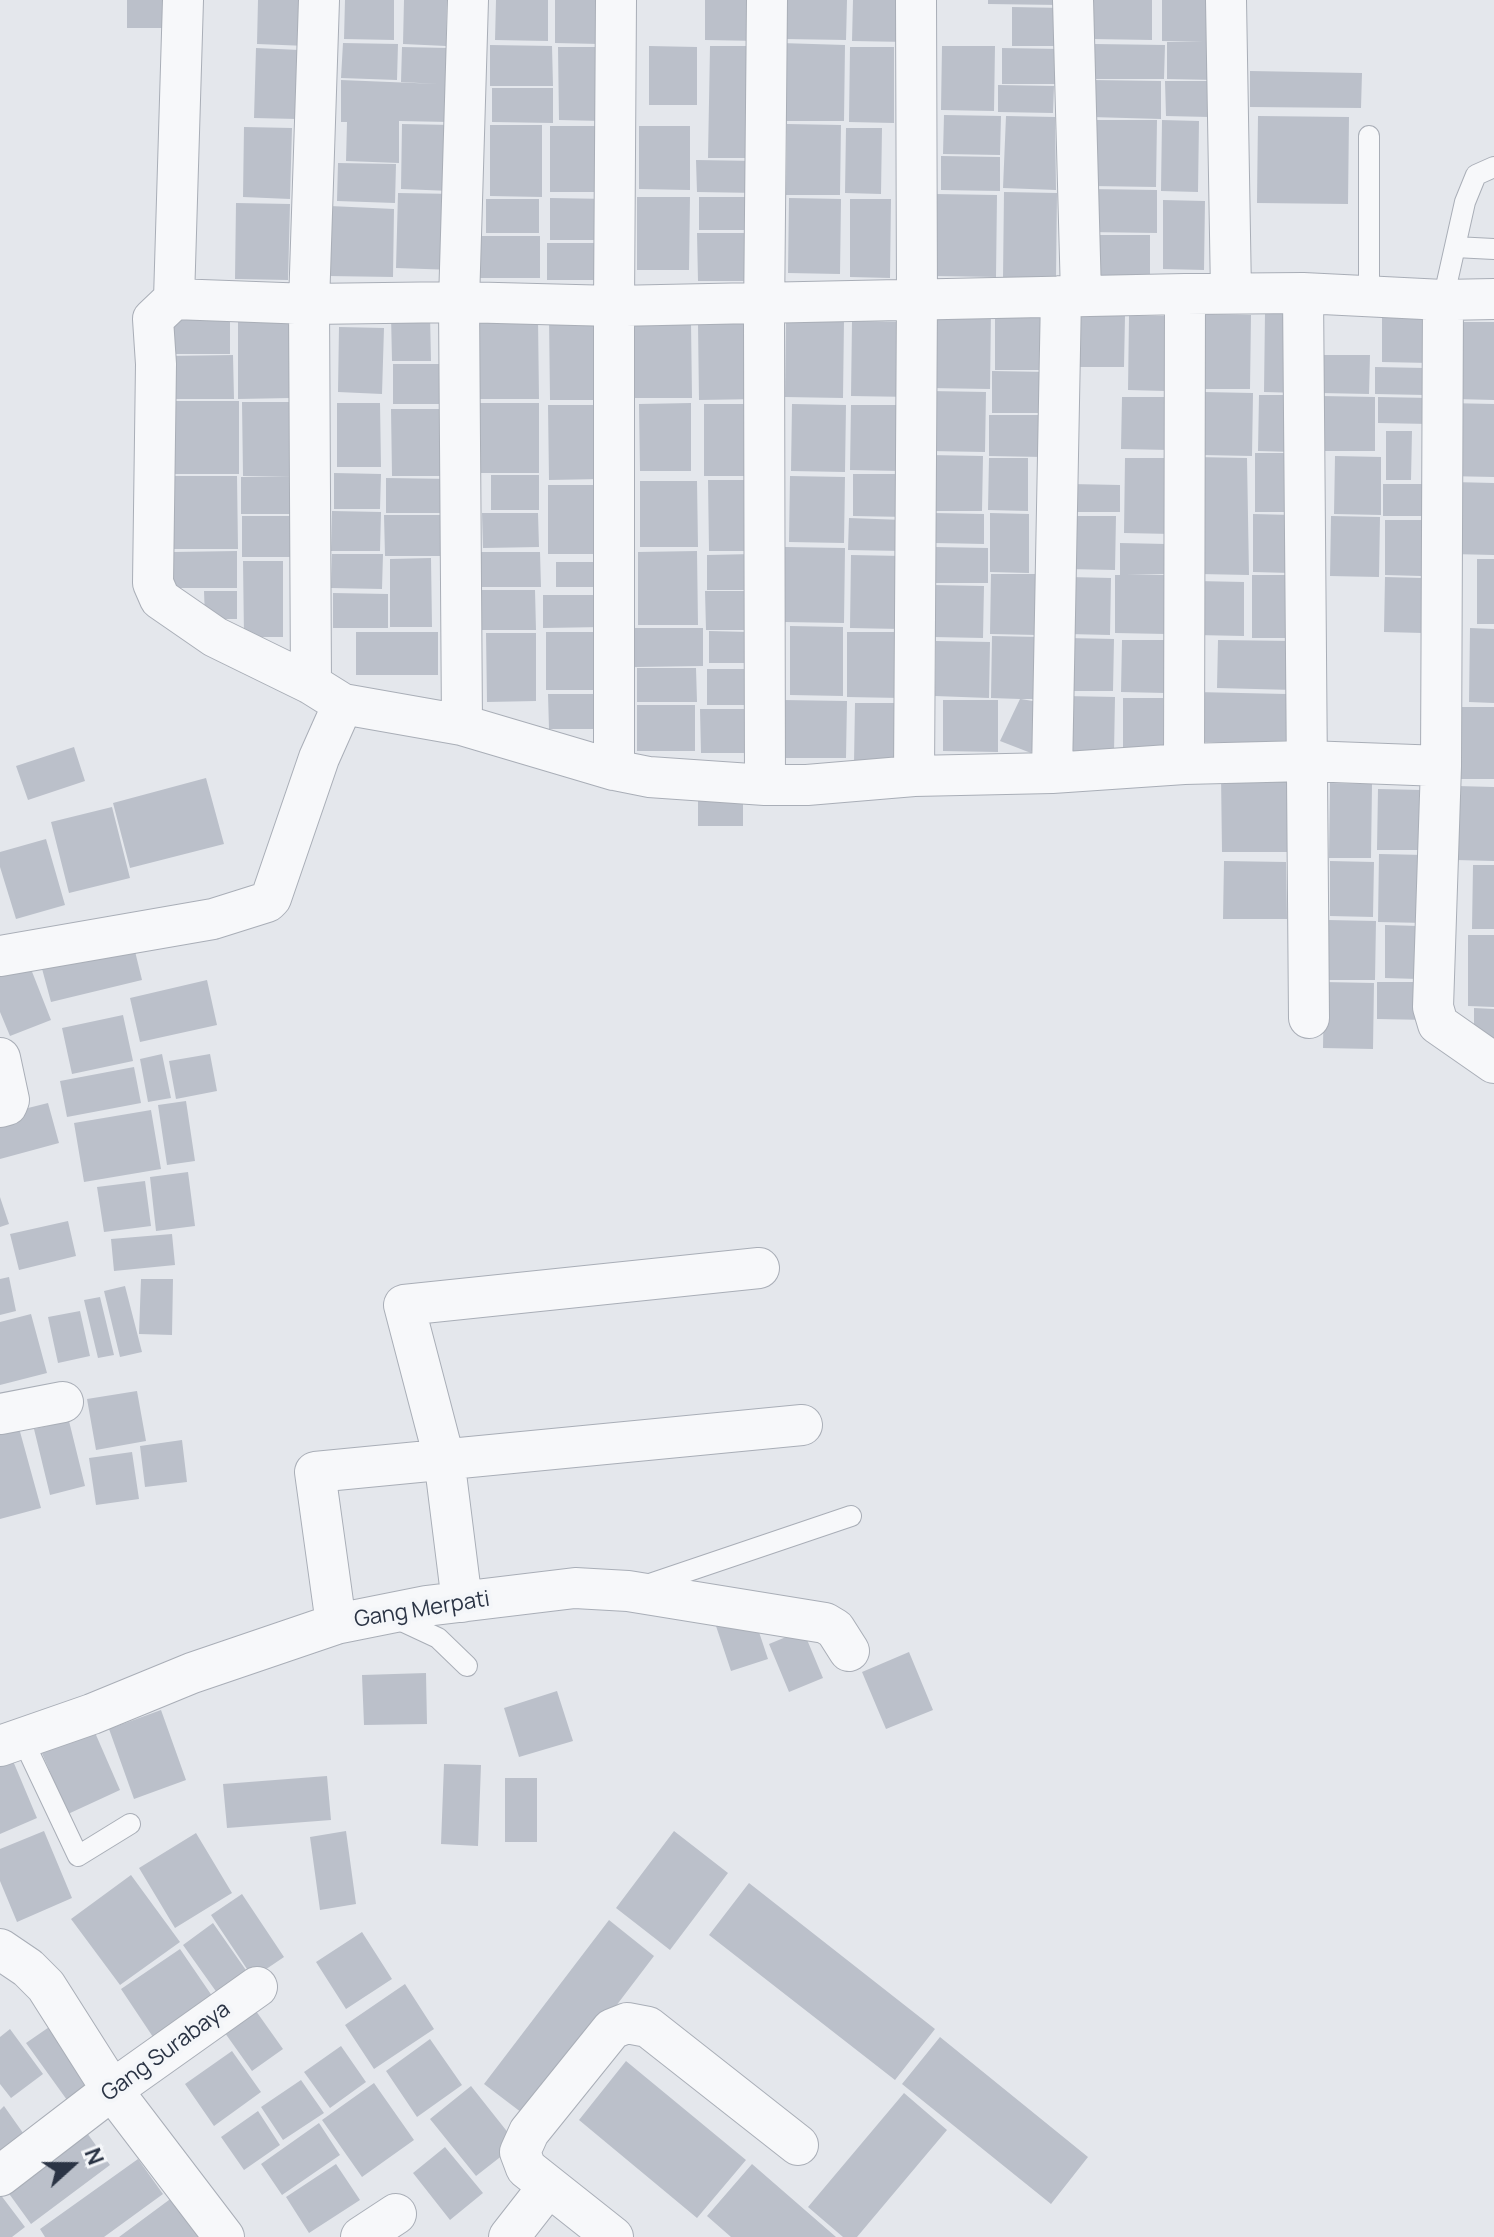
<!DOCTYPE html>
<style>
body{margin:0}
#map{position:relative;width:1494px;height:2237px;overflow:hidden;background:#e4e7ec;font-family:Manrope,sans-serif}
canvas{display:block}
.north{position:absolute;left:32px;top:2125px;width:80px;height:80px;-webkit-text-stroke:6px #f4f6f9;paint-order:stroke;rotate:69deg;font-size:22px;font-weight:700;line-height:32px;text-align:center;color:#2b3445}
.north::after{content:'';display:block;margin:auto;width:28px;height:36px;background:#2b3445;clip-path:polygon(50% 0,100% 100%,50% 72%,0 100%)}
</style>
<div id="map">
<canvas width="1494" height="2237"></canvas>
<div class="north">N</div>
</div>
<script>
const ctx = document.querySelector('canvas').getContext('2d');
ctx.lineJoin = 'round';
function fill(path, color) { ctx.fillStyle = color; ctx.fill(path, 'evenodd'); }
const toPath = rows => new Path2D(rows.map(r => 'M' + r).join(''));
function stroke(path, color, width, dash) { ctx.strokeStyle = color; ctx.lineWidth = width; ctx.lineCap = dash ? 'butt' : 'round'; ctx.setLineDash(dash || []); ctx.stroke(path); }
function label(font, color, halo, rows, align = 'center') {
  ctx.font = font + ' Manrope,sans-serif'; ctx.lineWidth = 8; ctx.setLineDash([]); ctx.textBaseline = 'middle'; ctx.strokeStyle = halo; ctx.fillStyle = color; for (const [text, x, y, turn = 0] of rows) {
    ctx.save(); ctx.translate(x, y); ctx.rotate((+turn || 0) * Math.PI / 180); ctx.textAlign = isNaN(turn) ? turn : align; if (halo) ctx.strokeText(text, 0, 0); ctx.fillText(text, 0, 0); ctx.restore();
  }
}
const building = toPath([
 [127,0,172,0,172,28,127,28],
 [258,0,309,0,307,46,257,44],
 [345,0,394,0,394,40,344,39],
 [404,0,447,0,446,46,403,44],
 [496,0,548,0,548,41,495,40],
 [555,0,600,0,599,44,555,43],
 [705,0,760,0,760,41,705,40],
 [786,0,847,0,846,40,785,39],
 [853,0,908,0,907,42,852,41],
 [988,0,1059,0,1059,5,988,4],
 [1092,0,1152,0,1152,40,1092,39],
 [1162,0,1213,0,1215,80,1167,79,1167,42,1203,42,1162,41],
 [1012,7,1064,8,1063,46,1012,46],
 [343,43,398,44,397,80,341,78],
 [781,43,845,45,844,121,781,121],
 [1095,44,1165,45,1164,79,1094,79],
 [490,45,552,46,553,86,490,86],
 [649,46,697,47,697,105,649,105],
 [710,46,761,46,757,158,708,158],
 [942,46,995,46,994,111,941,110],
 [402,47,449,48,448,122,399,121,399,163,346,161,347,122,341,122,341,80,438,84,401,82],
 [558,47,602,47,602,121,559,120],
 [850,47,894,47,894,123,849,122],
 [256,48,299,50,297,119,254,118],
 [1002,48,1061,49,1061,84,1002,84],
 [1250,71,1362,73,1361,108,1250,107],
 [1092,80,1161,81,1161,119,1091,117],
 [1165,81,1209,81,1209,117,1166,116],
 [998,85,1054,86,1053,113,998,112],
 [492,88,553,88,553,123,492,122],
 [944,115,1001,116,1000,155,943,154],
 [1006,116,1055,117,1056,190,1003,188],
 [1258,116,1349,117,1348,204,1257,203],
 [1093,120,1157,120,1156,187,1092,186],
 [1162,120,1199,121,1198,192,1161,191],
 [402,124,452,125,451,191,401,189],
 [787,124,841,125,840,195,786,195],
 [490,125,542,125,542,197,490,196],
 [550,126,603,126,603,192,550,192],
 [639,126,690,126,690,190,639,189],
 [244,127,292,128,290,199,243,197],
 [846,128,882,128,881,194,845,193],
 [941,156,1000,157,1000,191,941,190],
 [696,160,758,161,758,193,697,192],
 [338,163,396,164,395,203,337,201],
 [1088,189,1157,190,1157,233,1088,232],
 [1004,192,1057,193,1056,278,1003,278],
 [398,193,456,194,454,270,396,268],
 [935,194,997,195,996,277,933,276],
 [637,197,690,197,689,270,637,270],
 [699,197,756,197,756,230,699,230],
 [550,198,609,199,609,240,550,240],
 [789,198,841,199,840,274,788,273],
 [486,199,539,199,539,233,486,233],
 [850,199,891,199,890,278,850,277],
 [1163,200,1205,201,1204,270,1163,269],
 [236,203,290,204,288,280,235,279],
 [330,206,394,209,393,277,328,276],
 [697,233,753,233,754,281,698,281],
 [1097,235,1150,235,1150,278,1096,277],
 [479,236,540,236,540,278,479,278],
 [547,243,609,243,609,280,547,280],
 [1382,308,1430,309,1430,363,1382,362],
 [995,309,1044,309,1043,370,995,370],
 [929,310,991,311,990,389,928,388],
 [167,312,230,312,230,354,168,354],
 [1265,312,1302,313,1301,393,1264,392],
 [290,314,291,398,238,399,238,315],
 [1203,314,1251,315,1250,389,1203,389],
 [391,315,430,315,431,361,392,361],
 [1072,316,1125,316,1124,367,1071,367],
 [1129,316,1166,316,1166,391,1128,390],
 [549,317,602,317,603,400,550,400],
 [478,318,538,318,539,399,479,399],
 [786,320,844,320,843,398,785,397],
 [852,321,913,322,912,397,851,396],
 [631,322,691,322,692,398,632,398],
 [1457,322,1494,322,1494,400,1456,399],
 [698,324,758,324,759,399,699,400],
 [339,327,384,328,382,394,338,392],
 [233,355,234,399,168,399,168,356],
 [1321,355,1370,355,1369,394,1321,393],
 [393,364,451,364,452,404,393,404],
 [1375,367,1425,368,1425,395,1375,394],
 [992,371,1048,372,1047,413,992,413],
 [930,391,986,392,985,452,930,451],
 [1202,392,1253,393,1252,456,1202,455],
 [1259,395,1294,395,1293,452,1258,451],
 [1322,396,1375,397,1375,451,1321,451],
 [1122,397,1170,397,1169,450,1121,449],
 [1378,397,1430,398,1429,424,1378,423],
 [174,401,239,401,239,474,174,474],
 [242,402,294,402,302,514,241,514,241,477,292,477,243,476],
 [337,403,380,403,381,467,337,467],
 [480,403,539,403,539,473,481,473],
 [691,403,691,471,640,471,639,404],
 [1447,403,1494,404,1494,477,1446,476],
 [704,404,756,404,757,476,704,476],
 [792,404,846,405,845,472,791,471],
 [548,405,601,405,601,479,549,480],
 [851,405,902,405,901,471,850,470],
 [391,409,444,409,444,476,392,476],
 [989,415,1042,415,1042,457,989,456],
 [1386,431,1412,431,1411,480,1386,480],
 [1255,453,1295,453,1295,512,1255,512],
 [929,455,983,456,982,511,928,511],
 [1335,456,1381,457,1381,515,1334,514],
 [1195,457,1247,458,1249,575,1200,574],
 [989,458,1028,458,1028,511,988,510],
 [1125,458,1173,458,1172,534,1124,533],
 [334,473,381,474,380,509,334,509],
 [853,474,906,474,906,517,853,516],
 [491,475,539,475,539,510,491,510],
 [170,476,237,476,238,549,171,549],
 [790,476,845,477,844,543,789,542],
 [386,478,453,479,454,513,386,513],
 [708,480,754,480,755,551,709,551],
 [640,481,697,481,698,547,640,547],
 [1453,482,1494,483,1494,555,1452,554],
 [1071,484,1120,485,1120,512,1071,512],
 [1383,484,1429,484,1429,516,1383,516],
 [548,485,600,485,601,554,548,554],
 [332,511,381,512,380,551,331,551],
 [482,513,538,513,539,547,483,548],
 [934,513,984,514,984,544,934,543],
 [990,513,1029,514,1029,573,990,572],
 [1253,514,1292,515,1291,573,1253,572],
 [384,515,446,515,447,556,385,556],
 [242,516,295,516,295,557,242,557],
 [1068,516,1116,516,1115,570,1067,569],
 [1331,516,1380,517,1379,577,1330,576],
 [849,518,903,520,903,551,848,550],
 [1385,520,1422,520,1421,576,1385,575],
 [1120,543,1166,544,1166,574,1127,575,1167,575,1166,634,1115,633,1115,575,1120,575],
 [785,547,845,548,844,623,784,622],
 [934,547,988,548,988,583,934,583],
 [237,551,237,588,173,588,173,552],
 [697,551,698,625,638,625,638,552],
 [479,552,540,552,541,587,479,587],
 [332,554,383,554,382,589,331,588],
 [753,554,754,590,707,590,707,555],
 [851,555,902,556,901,629,850,628],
 [431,558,432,627,390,627,390,559],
 [1477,559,1494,559,1494,624,1477,624],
 [243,561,283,561,283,637,244,637],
 [556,562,598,562,599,587,556,587],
 [991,574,1038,574,1037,635,990,634],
 [1252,575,1290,575,1289,638,1252,638],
 [1069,577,1111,578,1110,635,1068,634],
 [1385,577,1423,578,1423,633,1384,632],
 [1197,581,1244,582,1244,636,1196,635],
 [933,585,984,586,983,638,933,637],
 [481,590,535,590,536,630,481,630],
 [204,591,237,591,237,619,205,619],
 [705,591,752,591,752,630,706,630],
 [333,593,388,594,388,628,333,628],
 [543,595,603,595,603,627,543,628],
 [790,626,843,627,843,696,790,695],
 [635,628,703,628,703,666,635,667],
 [1470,628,1494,629,1494,703,1469,702],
 [709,631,749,632,749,663,709,663],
 [356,632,438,632,438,675,356,675],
 [546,632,601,632,601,690,546,690],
 [847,632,902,632,901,698,847,697],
 [486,633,536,633,536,701,487,702],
 [992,636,1040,637,1039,699,1021,699,1050,704,1031,753,1000,741,1020,699,991,698],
 [1067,638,1114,639,1113,691,1066,691],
 [1122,640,1166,640,1165,693,1121,692],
 [1218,640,1294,641,1294,690,1217,688],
 [936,641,990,642,989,698,935,696],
 [637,668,696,668,697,702,637,702],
 [707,669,758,669,759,705,707,705],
 [1196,692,1286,694,1286,743,1196,742],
 [548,694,600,694,600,729,549,729],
 [1065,696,1115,697,1114,753,1065,752],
 [1123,698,1163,698,1163,754,1123,754],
 [783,700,847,701,846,758,783,758],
 [943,700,998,700,998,752,943,751],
 [855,703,905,703,905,764,854,763],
 [637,705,695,705,695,751,637,751],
 [1455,707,1494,707,1494,779,1454,779],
 [700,709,749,709,749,753,701,753],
 [74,747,85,781,28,800,16,766],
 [1221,775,1291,775,1292,852,1222,852],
 [206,778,224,844,130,868,113,803],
 [1330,783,1372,784,1371,858,1329,858],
 [1457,786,1494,787,1494,861,1456,860],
 [1378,789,1422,790,1422,850,1377,850],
 [698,792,743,792,743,826,698,826],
 [112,807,130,878,69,893,51,822],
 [46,839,65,905,16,919,0,867,0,852],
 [1379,854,1424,855,1424,923,1378,922],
 [1224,861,1286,862,1287,919,1223,919],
 [1330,861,1374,862,1373,917,1330,916],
 [1473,865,1494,865,1494,929,1472,929],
 [1328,920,1376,921,1375,980,1328,980],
 [1385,925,1418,926,1418,979,1385,978],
 [1468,935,1494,935,1494,1007,1468,1006],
 [133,943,142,980,51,1002,41,965],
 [29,964,51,1020,10,1036,0,1012,0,976],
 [207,980,217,1025,140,1042,130,998],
 [1324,982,1374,983,1373,1049,1323,1048],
 [1377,982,1429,982,1429,1020,1377,1019],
 [1474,1008,1494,1009,1494,1046,1474,1046],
 [123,1015,133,1061,72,1074,62,1028],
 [162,1054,171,1098,148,1102,140,1059],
 [210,1054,217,1091,176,1099,169,1061],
 [134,1067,141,1103,67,1117,60,1081],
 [186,1101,195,1161,167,1165,158,1105],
 [48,1103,59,1143,0,1159,0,1115],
 [151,1110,161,1169,84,1182,74,1123],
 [188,1172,195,1226,156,1231,150,1177],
 [145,1181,151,1226,104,1232,97,1187],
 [0,1197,9,1224,0,1227],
 [68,1221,76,1256,19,1270,10,1234],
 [172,1234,175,1265,114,1271,111,1239],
 [9,1277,16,1311,0,1315,0,1279],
 [141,1279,173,1279,172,1335,139,1334],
 [125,1286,142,1352,120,1357,104,1291],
 [100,1297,114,1355,98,1358,84,1300],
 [80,1311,90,1356,58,1363,48,1317],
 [31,1314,47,1373,0,1385,0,1322],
 [137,1391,146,1441,96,1450,87,1399],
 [69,1421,85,1486,50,1495,34,1429],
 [19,1428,41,1508,0,1519,0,1432],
 [182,1440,187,1482,145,1487,140,1446],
 [132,1452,139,1499,96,1505,89,1458],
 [752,1611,768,1659,731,1671,715,1623],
 [803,1630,823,1678,789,1692,769,1644],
 [909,1652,933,1710,886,1729,862,1672],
 [426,1673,427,1724,364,1725,362,1675],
 [557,1691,573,1741,519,1757,504,1708],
 [161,1710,186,1780,134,1799,109,1729],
 [93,1728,120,1790,68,1814,41,1751],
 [8,1749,37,1818,0,1834,0,1752],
 [444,1764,481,1765,478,1846,441,1844],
 [327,1776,331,1820,227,1828,223,1784],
 [505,1778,537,1778,537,1842,505,1842],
 [44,1831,72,1898,17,1922,0,1881,0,1849],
 [346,1831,356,1904,320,1910,310,1837],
 [674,1831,728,1873,670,1950,616,1908],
 [196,1833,232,1893,175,1928,139,1868],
 [131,1875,180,1942,120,1985,71,1919],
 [749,1883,935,2029,895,2080,709,1935],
 [242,1894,284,1957,253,1978,211,1915],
 [609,1920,654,1956,530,2119,484,2084],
 [213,1923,250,1976,220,1997,183,1945],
 [362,1932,392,1979,346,2009,316,1962],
 [180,1949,221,2009,161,2049,121,1989],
 [405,1984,434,2029,374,2069,345,2025],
 [251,2004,283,2049,252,2071,220,2026],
 [55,2023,95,2080,67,2100,26,2043],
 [10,2029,43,2074,11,2098,0,2084,0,2037],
 [940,2037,1088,2157,1051,2204,902,2084],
 [430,2039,462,2085,417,2117,386,2071],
 [341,2046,366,2082,330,2108,304,2072],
 [232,2051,261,2092,214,2126,185,2084],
 [626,2061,746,2160,697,2218,579,2120],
 [301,2080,324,2113,283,2140,261,2107],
 [374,2083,414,2140,362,2177,322,2120],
 [471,2086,517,2144,476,2176,430,2119],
 [904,2093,947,2130,857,2237,843,2237,808,2207],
 [4,2106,28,2140,0,2160,0,2110],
 [258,2111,280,2145,244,2170,221,2137],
 [319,2123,340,2155,282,2195,261,2164],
 [82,2126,110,2165,31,2224,2,2184],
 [445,2147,483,2193,450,2220,413,2173],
 [138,2159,163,2194,104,2237,45,2237,40,2229],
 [336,2164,360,2200,309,2233,286,2197],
 [752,2164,836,2237,731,2237,707,2216],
 [0,2194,25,2227,12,2237,0,2237],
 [173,2197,203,2237,119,2237]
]);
const service = toPath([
 [1455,247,1494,249],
 [1369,295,1369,136],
 [1443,300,1465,202,1476,175,1494,167],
 [644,1586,851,1516],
 [393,1617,438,1638,467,1666],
 [22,1738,78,1856,130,1824]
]);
const minor = toPath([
 [1073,0,1081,295],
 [1226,0,1231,293],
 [1303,293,1309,1018],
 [174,299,183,0],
 [1443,300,1441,766,1433,1007,1438,1024,1494,1063],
 [311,684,309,304,319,0],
 [462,725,459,302,468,0],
 [1184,764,1185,294],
 [1441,766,1307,761,1184,764,1052,773,914,776,807,785,765,785,649,777,614,770,462,725,343,704,311,684,215,637,160,599,153,583,156,364,153,319,174,299,309,304,459,302,614,306,1185,294,1303,293,1443,300,1494,299],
 [614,770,614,306,616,0],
 [1052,773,1061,296],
 [914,776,917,298,916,0],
 [765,785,764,320,767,0],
 [0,956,213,919,267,902,271,898,319,758,343,704],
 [0,1058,9,1100,7,1105,0,1107],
 [0,1414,63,1402],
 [462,1602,444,1458,404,1305,759,1268],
 [336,1624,315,1472,802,1425],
 [0,1746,92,1714,192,1673,336,1624,426,1606,575,1588,628,1591,825,1623,835,1629,849,1651],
 [0,1949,28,1968,46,1986,112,2090,224,2237],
 [0,2176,112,2090,257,1987],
 [361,2237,396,2214],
 [509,2237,548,2187],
 [613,2237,526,2168,520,2152,529,2132,612,2029,627,2023,648,2027,798,2145]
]);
const streetNames = [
 ["Gang Merpati",422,1610,-9],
 ["Gang Surabaya",166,2052,-36]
];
fill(building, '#bbc0ca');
stroke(service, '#a9aeb7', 22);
stroke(minor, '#a9aeb7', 42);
stroke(service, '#f7f8fa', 20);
stroke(minor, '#f7f8fa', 40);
label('22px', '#2b3445', '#f4f6f9', streetNames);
</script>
